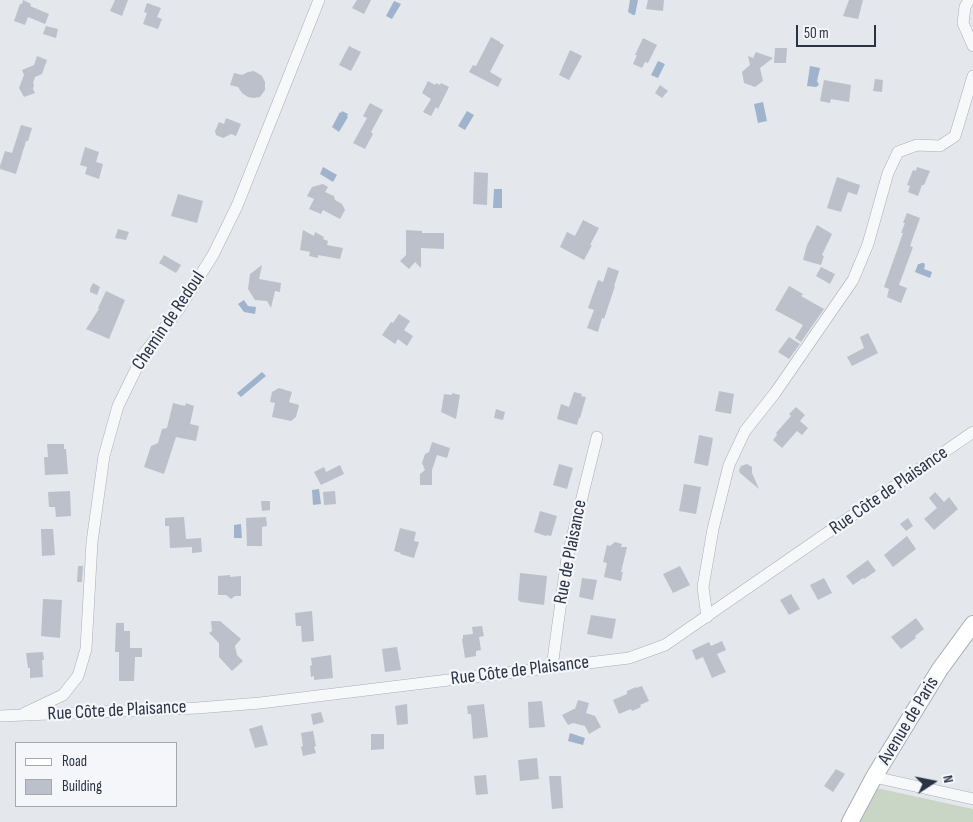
<!DOCTYPE html>
<meta charset="utf-8">
<style>
body{margin:0}
#map{position:relative;width:973px;height:822px;overflow:hidden;background:#e4e7ec;font-family:"Sofia Sans Condensed",sans-serif}
canvas{display:block}
.legend{position:absolute;left:15px;top:742px;width:162px;height:65px;box-sizing:border-box;background:#f4f6f9;border:1px solid #a4a8b1;margin:0;padding:6px 9px;list-style:none;font-size:15px;color:#2b3445}
.legend li{display:flex;align-items:center;gap:10px;height:25px}
.legend b{width:25px;border:1px solid #a4a8b1}
.north{position:absolute;left:908px;top:757px;width:50px;height:50px;-webkit-text-stroke:4px #f4f6f9;paint-order:stroke;rotate:79deg;font-size:14px;font-weight:700;line-height:20px;text-align:center;color:#2b3445}
.north::after{content:'';display:block;margin:auto;width:18px;height:22px;background:#2b3445;clip-path:polygon(50% 0,100% 100%,50% 72%,0 100%)}
.scale{position:absolute;left:796px;top:25px;width:80px;height:22px;box-sizing:border-box;border:2px solid #2b3445;border-top:0;padding-left:6px;font-size:15px;line-height:18px;white-space:nowrap;color:#2b3445;-webkit-text-stroke:4px #f4f6f9;paint-order:stroke}
</style>
<div id="map">
<canvas width="973" height="822"></canvas>
<ul class="legend">
<li><b style="height:6px;background:#fff"></b>Road</li>
<li><b style="height:14px;background:#bbc0ca"></b>Building</li>
</ul>
<div class="north">N</div>
<div class="scale">50 m</div>
</div>
<script>
const ctx = document.querySelector('canvas').getContext('2d');
ctx.lineJoin = 'round';
function fill(path, color) { ctx.fillStyle = color; ctx.fill(path, 'evenodd'); }
const toPath = rows => new Path2D(rows.map(r => 'M' + r).join(''));
function stroke(path, color, width, dash) { ctx.strokeStyle = color; ctx.lineWidth = width; ctx.lineCap = dash ? 'butt' : 'round'; ctx.setLineDash(dash || []); ctx.stroke(path); }
function label(font, color, halo, rows, align = 'center') {
  ctx.font = font + ' "Sofia Sans Condensed",sans-serif'; ctx.lineWidth = 4.5; ctx.setLineDash([]); ctx.textBaseline = 'middle'; ctx.strokeStyle = halo; ctx.fillStyle = color; for (const [text, x, y, turn = 0] of rows) {
    ctx.save(); ctx.translate(x, y); ctx.rotate((+turn || 0) * Math.PI / 180); ctx.textAlign = isNaN(turn) ? turn : align; if (halo) ctx.strokeText(text, 0, 0); ctx.fillText(text, 0, 0); ctx.restore();
  }
}
const green = toPath([
 [876,788,973,809,973,822,860,822]
]);
const water = toPath([
 [630,0,638,0,635,15,633,15,628,12],
 [394,1,401,4,392,19,386,16],
 [658,61,665,64,658,78,651,75],
 [810,66,820,68,817,81,819,85,816,87,807,86],
 [763,102,767,121,758,123,754,104],
 [342,111,348,114,347,116,348,117,339,132,332,127,340,112,341,113],
 [467,111,474,115,465,130,458,126],
 [323,167,337,175,333,182,320,174],
 [494,189,502,189,502,208,493,208],
 [921,263,924,263,925,265,924,269,932,272,930,278,915,272,918,264,920,264],
 [244,300,248,306,256,307,255,314,244,312,238,304],
 [262,372,266,376,241,397,237,393],
 [319,489,321,504,313,505,312,490],
 [241,524,242,538,234,538,234,525],
 [570,733,585,738,583,745,568,741]
]);
const building = toPath([
 [23,0,31,4,30,6,49,14,45,24,28,17,25,25,14,21,20,4,22,4],
 [115,0,128,0,122,16,110,11],
 [357,0,371,0,364,14,352,8],
 [648,0,664,0,663,11,646,9],
 [849,0,863,0,858,19,843,16],
 [147,3,161,8,157,17,162,19,158,29,143,24,147,13,144,12],
 [46,26,58,29,56,38,43,34],
 [491,37,500,42,500,43,504,45,490,72,502,79,498,87,469,72,473,65,476,66],
 [643,38,657,45,648,63,645,62,642,68,633,64,637,55,635,55],
 [349,46,361,52,351,71,339,65],
 [775,48,787,48,786,63,774,63],
 [570,50,582,56,569,80,559,75],
 [756,52,773,58,760,68,763,81,755,87,744,83,742,72,750,65,748,56,753,58],
 [37,56,47,60,42,74,35,77,33,83,34,85,33,89,35,93,24,97,19,88,24,75,22,70,34,65],
 [254,71,262,76,265,82,265,90,260,97,254,98,248,97,242,93,238,87,230,85,234,73,242,75,248,72],
 [875,79,883,80,882,92,873,91],
 [824,80,851,85,849,102,831,99,830,103,820,101],
 [428,81,435,85,436,83,440,85,441,83,449,87,438,109,436,107,431,116,423,112,431,99,422,93],
 [660,85,668,91,662,98,655,93],
 [370,103,383,110,371,132,373,134,365,149,353,143,367,118,363,116],
 [226,118,241,124,236,136,231,134,223,138,216,135,215,131,219,122,224,124],
 [21,125,32,128,28,141,26,141,16,174,0,169,0,166,5,151,12,153],
 [85,147,99,152,96,162,103,164,99,179,85,174,87,167,80,165],
 [917,167,930,171,924,185,922,185,918,196,908,192,910,186,907,185,913,170,916,171],
 [474,172,488,173,487,205,473,204],
 [837,177,860,185,857,195,848,192,841,212,827,208],
 [323,184,328,187,325,192,334,196,335,200,342,204,345,210,340,219,323,210,321,214,309,209,314,199,307,196,312,187],
 [178,194,203,201,197,223,171,216],
 [907,213,920,218,910,246,913,247,899,285,907,288,901,303,887,297,889,289,884,287,903,233,901,233,905,223,903,223],
 [583,220,599,228,590,245,592,245,584,260,560,247,567,232,575,236],
 [817,225,832,234,822,255,824,256,821,265,803,260,807,245],
 [118,229,129,232,126,240,115,238],
 [303,230,314,236,315,232,324,237,323,239,328,241,327,245,343,248,340,259,318,255,318,258,309,256,310,252,300,250],
 [406,230,422,231,422,233,444,233,444,249,421,248,421,268,415,262,409,269,400,261,406,255],
 [164,255,181,265,176,273,159,263],
 [262,265,259,279,281,283,280,292,275,291,271,308,267,301,255,300,248,289,250,274],
 [608,267,619,271,614,286,615,286,604,319,602,318,598,332,587,328,594,310,588,308,598,280,603,282],
 [821,267,835,274,830,284,816,276],
 [93,283,100,287,97,295,90,292,90,289],
 [789,286,803,294,801,296,824,309,801,342,795,338,803,325,775,310],
 [106,291,125,300,109,339,86,329,99,309,98,308],
 [399,314,410,321,404,330,413,336,407,346,398,339,395,344,382,335,391,322,393,323],
 [868,333,878,353,852,366,847,357,864,348,860,337],
 [789,337,800,344,789,359,778,352],
 [279,388,292,392,289,402,299,405,296,417,291,421,272,417,275,403,270,402,272,392],
 [719,391,734,394,731,414,715,411],
 [574,392,582,394,581,396,586,397,580,418,579,418,577,425,557,419,561,404,569,407],
 [452,393,460,395,456,419,441,412,444,394,452,395],
 [173,403,185,406,186,403,194,406,190,424,199,426,196,441,176,437,164,474,144,467,151,446,158,443,162,429,167,428],
 [796,407,805,415,800,421,808,428,802,435,797,431,782,448,773,440,777,435,776,433,791,416,789,414],
 [496,409,505,412,503,420,494,418],
 [699,435,713,438,708,466,694,463],
 [432,442,450,448,447,458,437,455,432,470,432,485,420,485,420,474,425,470,422,463,425,454,429,452],
 [47,444,64,444,64,449,66,449,68,474,45,475,44,457,48,457],
 [559,464,573,468,567,489,553,485],
 [747,464,752,467,752,473,759,489,740,473,739,470,741,466],
 [340,465,344,474,321,485,314,472,324,467,326,472],
 [684,484,701,487,696,514,679,511],
 [70,491,71,516,56,517,55,507,49,507,48,492],
 [335,491,336,504,324,505,323,492],
 [935,492,944,502,949,497,958,509,934,530,924,519,937,508,929,498],
 [261,501,270,501,270,510,262,511],
 [540,511,557,516,551,536,547,535,546,536,534,532],
 [184,517,186,539,201,538,202,552,192,553,192,547,170,548,169,526,165,526,165,518],
 [266,517,267,526,262,527,262,546,247,546,246,518],
 [908,518,913,526,906,531,900,524],
 [400,528,416,532,414,541,419,542,414,558,400,554,401,553,394,551],
 [41,529,53,529,55,555,42,556],
 [907,536,916,549,893,567,884,555],
 [615,542,622,544,621,547,627,547,621,572,623,572,621,581,604,577,607,563,603,562,607,545,610,546],
 [868,560,876,571,864,579,863,578,853,585,846,576],
 [78,566,83,566,82,582,77,582],
 [680,566,690,585,673,593,663,574],
 [520,573,547,576,544,605,521,602,518,600],
 [230,575,230,577,241,576,241,596,235,596,231,599,226,595,218,595,218,576],
 [582,578,597,580,593,600,579,597],
 [824,578,832,593,818,600,810,585],
 [791,594,800,609,789,615,780,600],
 [43,599,62,600,60,638,41,636],
 [312,611,314,641,302,642,301,626,296,626,295,613],
 [591,615,616,619,612,639,587,634],
 [916,618,924,629,915,636,916,638,901,649,891,637],
 [211,621,220,621,241,639,235,646,237,655,243,661,232,671,219,657,219,643,209,633,212,631],
 [116,623,124,623,124,631,130,631,130,648,142,648,142,657,135,657,134,681,119,681,119,652,115,652],
 [482,626,484,636,479,637,481,650,476,651,476,656,465,658,462,639,463,639,463,635,473,634,472,627],
 [722,641,726,650,717,654,726,672,712,678,703,657,696,660,692,650,709,642,711,646],
 [397,647,401,670,385,672,382,649],
 [43,652,44,660,42,660,43,677,30,678,30,668,28,668,26,653],
 [331,655,333,678,314,680,314,676,311,677,310,666,312,665,311,658],
 [642,686,649,701,640,705,641,707,632,711,631,709,619,714,613,700,627,694,627,691,636,687,636,688],
 [578,700,589,703,586,713,595,716,601,727,589,734,585,726,573,723,568,725,562,715,574,709,575,709],
 [542,701,545,727,529,728,528,702],
 [407,704,408,724,397,725,395,706],
 [484,704,488,737,473,739,471,714,468,714,467,706],
 [321,712,324,722,313,725,311,714],
 [262,725,268,745,255,748,249,729],
 [313,731,316,746,314,747,316,753,303,756,301,747,303,746,301,733],
 [371,734,384,734,384,749,371,750],
 [537,758,539,779,520,781,518,760],
 [836,769,845,774,833,792,824,786],
 [486,775,488,794,476,795,474,776],
 [549,776,561,776,563,808,552,809]
]);
const street = toPath([
 [969,0,965,7,963,23,973,46],
 [707,617,703,587,713,529,729,465,745,431,775,393,853,280,868,244,888,173,898,152,917,145,940,146,955,136,973,76],
 [552,667,567,558,597,437],
 [25,713,63,695,78,676,86,649,92,542,104,456,118,406,143,355,179,309,213,255,237,206,319,0],
 [0,716,197,708,260,703,629,658,665,645,973,432],
 [874,777,973,799]
]);
const secondary = toPath([
 [850,822,874,777,940,669,973,624]
]);
const streetNames = [
 ["Chemin de Redoul",169,321,-56],
 ["Rue Côte de Plaisance",889,491,-35],
 ["Rue de Plaisance",571,552,-79],
 ["Rue Côte de Plaisance",520,671,-7],
 ["Rue Côte de Plaisance",117,711,-3],
 ["Avenue de Paris",909,721,-59]
];
fill(green, '#c9d6c5');
fill(water, '#9fb4cc');
fill(building, '#bbc0ca');
stroke(street, '#a9aeb7', 12);
stroke(secondary, '#a9aeb7', 18);
stroke(street, '#f7f8fa', 11);
stroke(secondary, '#fff', 16);
label('19px', '#2b3445', '#f4f6f9', streetNames);
</script>
